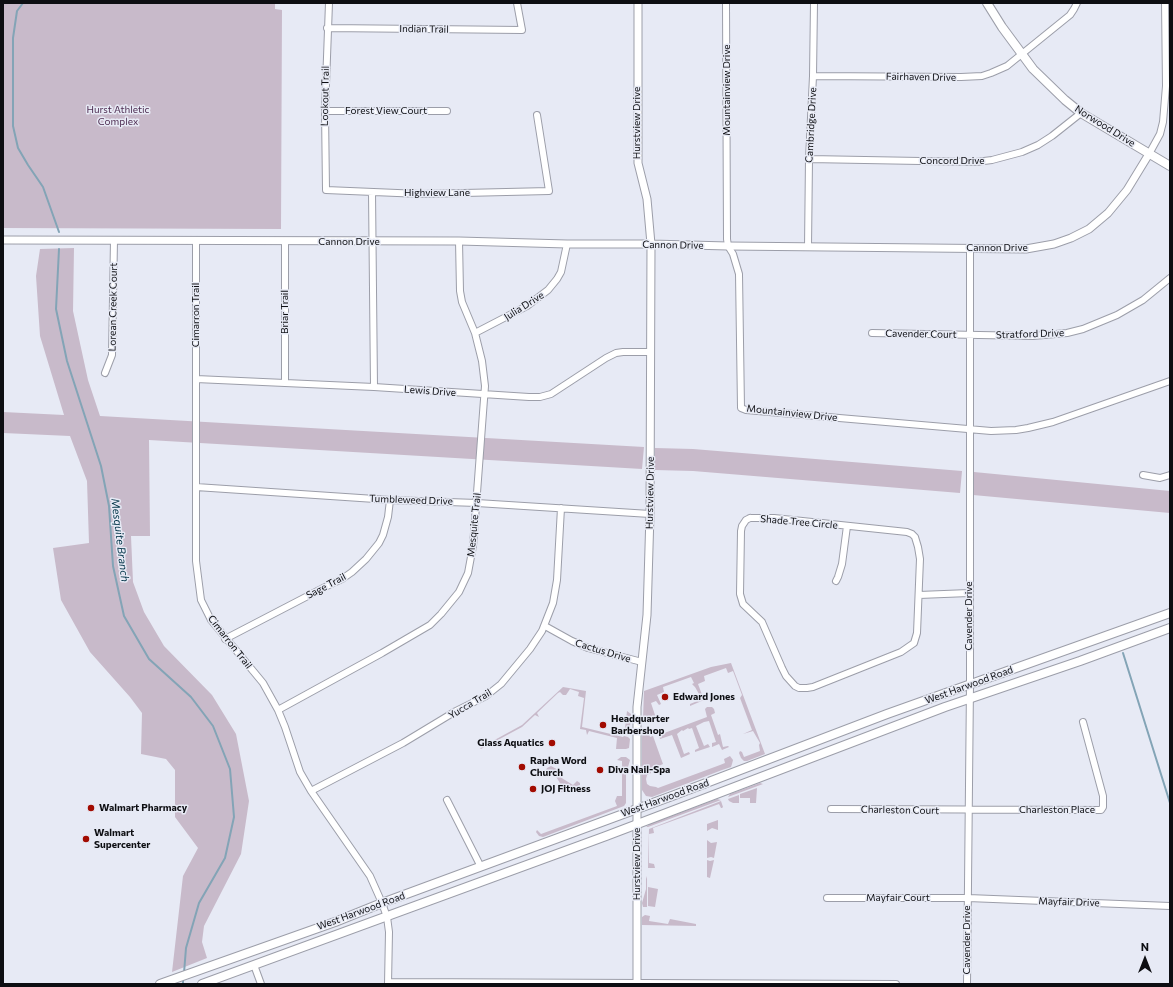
<!DOCTYPE html>
<style>
body{margin:0}
#map{position:relative;width:1173px;height:987px;overflow:hidden;background:#e7eaf5;font-family:Commissioner,sans-serif}
canvas{display:block}
.frame{position:absolute;inset:0;border:4px solid #0d0e12;pointer-events:none}
.north{position:absolute;left:1125px;top:939px;width:40px;height:40px;-webkit-text-stroke:3px #e7eaf5;paint-order:stroke;rotate:0deg;font-size:11px;font-weight:700;line-height:16px;text-align:center;color:#0d0e12}
.north::after{content:'';display:block;margin:auto;width:14px;height:18px;background:#0d0e12;clip-path:polygon(50% 0,100% 100%,50% 72%,0 100%)}
</style>
<div id="map">
<canvas width="1173" height="987"></canvas>
<div class="frame"></div>
<div class="north">N</div>
</div>
<script>
const ctx = document.querySelector('canvas').getContext('2d');
ctx.lineJoin = 'round';
function fill(path, color) { ctx.fillStyle = color; ctx.fill(path, 'evenodd'); }
const toPath = rows => new Path2D(rows.map(r => 'M' + r).join(''));
function stroke(path, color, width, dash) { ctx.strokeStyle = color; ctx.lineWidth = width; ctx.lineCap = dash ? 'butt' : 'round'; ctx.setLineDash(dash || []); ctx.stroke(path); }
function label(font, color, halo, rows, align = 'center') {
  ctx.font = font + ' Commissioner,sans-serif'; ctx.lineWidth = 3; ctx.setLineDash([]); ctx.textBaseline = 'middle'; ctx.strokeStyle = halo; ctx.fillStyle = color; for (const [text, x, y, turn = 0] of rows) {
    ctx.save(); ctx.translate(x, y); ctx.rotate((+turn || 0) * Math.PI / 180); ctx.textAlign = isNaN(turn) ? turn : align; if (halo) ctx.strokeText(text, 0, 0); ctx.fillText(text, 0, 0); ctx.restore();
  }
}
const green = toPath([
 [3,3,275,3,275,9,282,10,281,229,3,228],
 [74,248,73,311,88,380,100,416,644,447,642,469,149,440,150,536,131,536,133,582,144,612,164,646,212,695,236,734,249,801,241,854,204,926,202,942,207,958,172,972,183,876,198,848,175,817,175,770,166,759,141,754,142,713,130,697,90,652,61,600,53,548,89,543,87,481,70,436,3,433,3,412,64,415,40,336,36,276,40,249],
 [655,448,693,449,962,471,960,493,693,471,655,470],
 [974,472,1170,491,1170,513,973,495],
 [731,663,765,754,747,761,744,761,741,758,739,753,740,751,742,752,744,757,760,751,759,745,760,743,753,731,743,734,752,730,740,698,742,695,733,671,728,673,726,668,704,676,705,681,698,684,704,700,690,706,690,704,700,700,699,694,695,687,692,684,694,683,691,677,663,687,664,692,657,695,661,704,659,705,656,701,651,703,656,718,647,721,643,719,644,691,711,667],
 [563,687,586,691,582,727,623,737,624,736,628,737,630,739,629,748,626,749,616,749,617,738,589,731,587,735,586,730,580,729,584,698,578,696,579,692,570,689,566,695,563,695,560,692,558,693,537,713,539,717,535,715,522,727,481,749,480,748,522,725],
 [707,707,712,707,714,709,715,713,711,715,718,735,720,734,723,747,728,746,729,747,722,750,719,744,712,747,712,743,716,742,709,721,704,722,696,726,704,746,708,744,710,747,695,752,695,750,699,748,692,728,689,729,688,728,683,731,682,730,677,734,684,754,689,752,690,754,681,758,672,735,660,739,659,735,707,717,705,709],
 [627,711,631,714,630,727,628,729,625,728],
 [648,729,650,737,653,736,663,764,650,770,651,773,647,775,646,779,647,784,650,786,656,787,658,788,720,765,725,763,724,759,730,756,733,760,732,764,731,767,722,770,652,797,646,796,642,790,642,737,643,732],
 [621,757,626,757,630,760,626,774,626,803,624,806,543,837,539,836,536,832,537,830,541,834,617,806,615,801,617,796,622,796,622,761,617,760],
 [551,766,562,772,560,777,573,785,577,781,580,783,580,785,559,793,559,790,563,788,552,770,548,772,546,770,547,768],
 [760,783,763,784,728,797,730,794],
 [757,788,756,803,750,803,750,798,740,798,740,794],
 [739,795,739,803,733,803,729,801,728,799],
 [717,799,721,800,648,827,646,827,650,824],
 [721,801,723,807,722,808,721,808,719,804,653,828,654,833,649,834,649,863,654,864,655,868,648,868,649,829],
 [718,820,718,830,712,828,707,831,707,824],
 [707,840,711,843,717,842,714,858,711,857,707,858],
 [707,860,710,861,714,860,710,878,707,877],
 [647,876,647,907,643,907,642,903,646,889,646,879],
 [648,887,658,889,655,907,648,906],
 [645,915,650,916,649,921,668,924,670,919,696,924,696,926,642,925,642,917]
]);
const stream = toPath([
 [23,3,17,11,13,38,13,126,18,148,28,165,43,187,59,232],
 [59,249,56,309,67,361,101,466,109,506,113,566,124,616,149,659,191,697,213,726,230,769,234,817,225,858,199,903,186,948,184,973],
 [1123,653,1170,803],
 [183,984,183,978]
]);
const minor = toPath([
 [329,3,325,111,326,190,421,194,549,191,537,115],
 [726,3,727,239,728,246,733,254,739,274,741,408,746,410,991,431,1016,430,1028,428,1053,422,1170,381],
 [327,28,522,30,517,3],
 [813,76,961,77,982,76,991,73,1007,66,1070,15,1074,9,1077,3],
 [325,111,447,111],
 [1149,154,1160,134,1163,122,1166,86,1165,3],
 [809,159,976,162,992,160,1022,152,1038,145,1052,136,1081,113],
 [372,192,374,387],
 [196,240,196,561,201,600,211,620,263,683,278,710,285,727,300,772,311,791,370,876,382,903,387,917,389,932,388,984],
 [285,241,285,383],
 [808,247,809,159,813,76,814,3],
 [475,333,527,306,548,290,557,279,561,272,567,244],
 [872,333,1033,336,1067,333,1083,329,1117,315,1143,300,1170,278],
 [105,373,112,355,114,240],
 [196,379,374,387,529,397,540,397,551,394,606,358,616,353,623,352,651,352],
 [1143,475,1160,478,1170,475],
 [196,487,390,500,477,503,650,514],
 [750,518,774,518,907,532,912,534,915,537,918,547,920,559,917,633,914,643,901,652,813,687,807,688,799,688,795,686,786,676,782,668,762,622,743,604,740,594,741,531,742,526,746,520,750,518],
 [836,581,838,577,842,564,847,526],
 [919,595,969,593],
 [545,626,572,641,588,648,642,662],
 [225,639,325,587,342,579,352,572,366,559,379,543,383,535,388,517,390,500],
 [278,710,382,653,430,625,441,614,459,592,468,573,473,546,485,386,482,361,475,333,462,302,460,291,459,241],
 [311,791,403,743,456,711,486,696,501,684,530,649,542,631,553,603,557,580,561,508],
 [447,800,481,867],
 [831,809,1101,810,1103,807,1103,796,1083,722],
 [827,898,968,898,1170,906],
 [254,965,261,984],
 [388,982,896,984],
 [967,984,970,685,970,248]
]);
const tertiary = toPath([
 [3,240,459,241,567,244,651,244,728,246,1026,249,1054,244,1071,238,1089,229,1108,213,1127,190,1149,154],
 [637,984,637,707,647,615,650,514,651,244,647,199,638,163,638,3]
]);
const secondary = toPath([
 [987,3,1002,27,1033,69,1065,100,1081,113,1170,166],
 [160,984,335,922,382,903,672,796,887,714,1170,613],
 [202,984,606,836,945,707,1080,661,1170,628]
]);
const markers = [
 [665,697,4,"#a20b01"],
 [603,725,4,"#a20b01"],
 [552,743,4,"#a20b01"],
 [522,767,4,"#a20b01"],
 [600,770,4,"#a20b01"],
 [533,789,4,"#a20b01"],
 [91,808,4,"#a20b01"],
 [86,839,4,"#a20b01"]
];
const streetNames = [
 ["Indian Trail",424,29,1],
 ["Fairhaven Drive",921,77,1],
 ["Mountainview Drive",727,90,-90],
 ["Lookout Trail",325,96,-89],
 ["Forest View Court",386,111],
 ["Hurstview Drive",637,123,-90],
 ["Cambridge Drive",811,125,-87],
 ["Norwood Drive",1105,126,32],
 ["Concord Drive",952,161],
 ["Highview Lane",437,193],
 ["Cannon Drive",349,242],
 ["Cannon Drive",673,245,1],
 ["Cannon Drive",997,248],
 ["Julia Drive",524,306,-32],
 ["Lorean Creek Court",113,307,-89],
 ["Briar Trail",285,312,-90],
 ["Cimarron Trail",196,315,-90],
 ["Cavender Court",921,334,1],
 ["Stratford Drive",1030,334,-2],
 ["Lewis Drive",430,391,4],
 ["Mountainview Drive",792,413,6],
 ["Hurstview Drive",650,493,-89],
 ["Tumbleweed Drive",411,500,2],
 ["Shade Tree Circle",799,522,5],
 ["Mesquite Trail",474,525,-84],
 ["Sage Trail",326,586,-28],
 ["Cavender Drive",969,616,-90],
 ["Cimarron Trail",230,642,52],
 ["Cactus Drive",603,651,17],
 ["West Harwood Road",969,685,-20],
 ["Yucca Trail",470,704,-31],
 ["West Harwood Road",665,798,-20],
 ["Charleston Court",900,810,1],
 ["Charleston Place",1057,810],
 ["Hurstview Drive",637,864,-90],
 ["Mayfair Court",898,898],
 ["Mayfair Drive",1069,902,2],
 ["West Harwood Road",361,911,-20],
 ["Cavender Drive",967,940,-90]
];
const parkNames = [
 ["Hurst Athletic",118,110],
 ["Complex",118,122]
];
const poiNames = [
 ["Edward Jones",673,697],
 ["Headquarter",611,719],
 ["Barbershop",611,731],
 ["Glass Aquatics",544,743,"right"],
 ["Rapha Word",530,761],
 ["Church",530,773],
 ["Diva Nail-Spa",608,770],
 ["JOJ Fitness",541,789],
 ["Walmart Pharmacy",99,808],
 ["Walmart",94,833],
 ["Supercenter",94,845]
];
const waterNames = [
 ["Mesquite Branch",120,540,83]
];
fill(green, '#c8baca');
stroke(stream, '#83a4b6', 2);
stroke(minor, '#9c9ea9', 8);
stroke(tertiary, '#9c9ea9', 9);
stroke(secondary, '#9c9ea9', 10);
stroke(minor, '#fff', 6);
stroke(tertiary, '#fff', 7);
stroke(secondary, '#fff', 8);
for (const [x, y, r, color] of markers) { const dot = new Path2D(); dot.arc(x, y, r, 0, 2 * Math.PI); ctx.fillStyle = color; ctx.fill(dot); stroke(dot, '#e7eaf5', 1.5); }
label('10px', '#0d0e12', '#e7eaf5', streetNames);
label('10px', '#4d2c51', '#e7eaf5', parkNames);
label('bold 10px', '#0d0e12', '#e7eaf5', poiNames, 'left');
label('italic 11px', '#023347', '#e7eaf5', waterNames);
</script>
